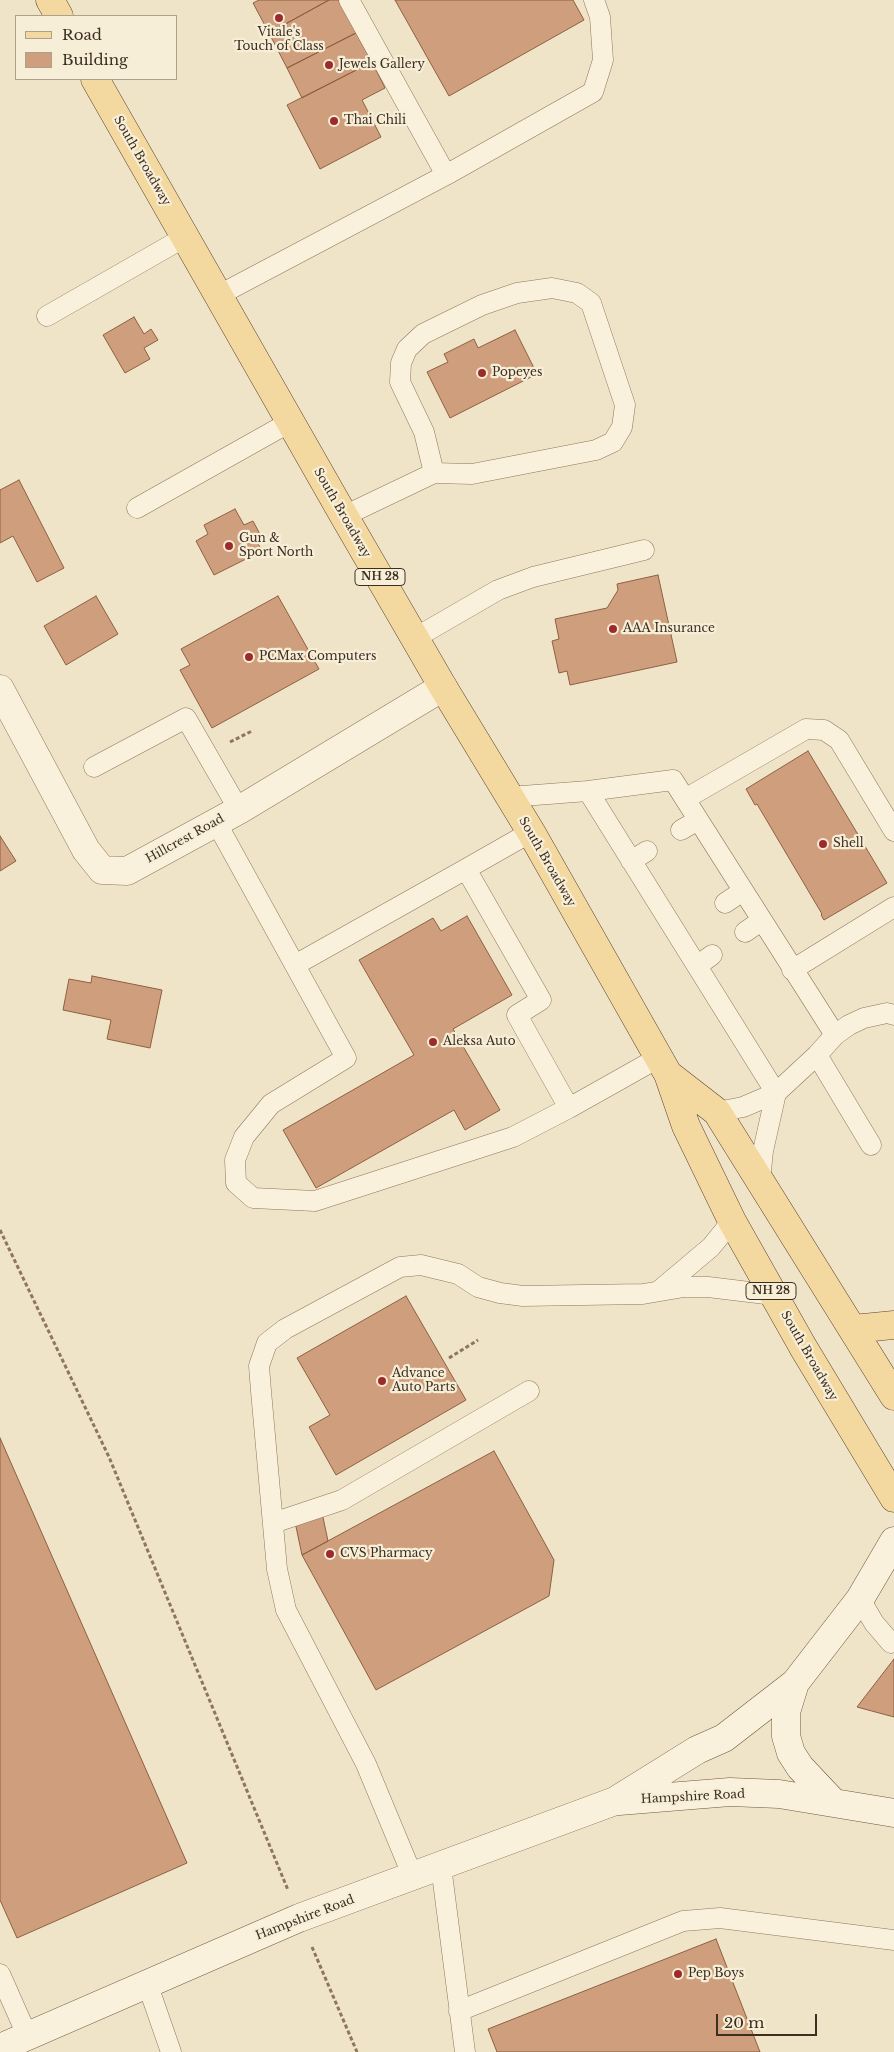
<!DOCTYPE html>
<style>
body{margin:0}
#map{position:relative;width:894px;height:2052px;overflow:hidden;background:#f0e4c8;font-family:"Libre Baskerville",serif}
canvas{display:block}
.legend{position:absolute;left:15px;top:15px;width:162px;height:65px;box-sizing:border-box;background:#f7eed8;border:1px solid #ada18e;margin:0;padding:6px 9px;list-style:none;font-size:15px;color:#3d2e20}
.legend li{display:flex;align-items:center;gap:10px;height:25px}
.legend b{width:25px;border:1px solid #ada18e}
.scale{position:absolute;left:716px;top:2014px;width:101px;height:22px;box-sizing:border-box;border:2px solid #3d2e20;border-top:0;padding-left:6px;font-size:15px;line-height:18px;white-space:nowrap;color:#3d2e20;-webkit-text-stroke:4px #f7eed8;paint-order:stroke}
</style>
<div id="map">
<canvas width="894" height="2052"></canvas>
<ul class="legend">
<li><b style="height:6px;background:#f3d9a0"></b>Road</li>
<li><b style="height:14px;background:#cf9f7d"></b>Building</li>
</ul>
<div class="scale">20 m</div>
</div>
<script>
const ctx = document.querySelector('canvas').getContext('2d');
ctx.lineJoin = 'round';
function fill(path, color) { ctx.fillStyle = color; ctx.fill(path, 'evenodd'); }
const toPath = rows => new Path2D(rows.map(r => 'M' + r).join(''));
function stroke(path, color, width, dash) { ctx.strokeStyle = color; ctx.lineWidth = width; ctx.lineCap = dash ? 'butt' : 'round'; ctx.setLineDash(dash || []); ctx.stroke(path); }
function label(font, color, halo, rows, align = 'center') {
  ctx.font = font + ' "Libre Baskerville",serif'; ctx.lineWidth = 4.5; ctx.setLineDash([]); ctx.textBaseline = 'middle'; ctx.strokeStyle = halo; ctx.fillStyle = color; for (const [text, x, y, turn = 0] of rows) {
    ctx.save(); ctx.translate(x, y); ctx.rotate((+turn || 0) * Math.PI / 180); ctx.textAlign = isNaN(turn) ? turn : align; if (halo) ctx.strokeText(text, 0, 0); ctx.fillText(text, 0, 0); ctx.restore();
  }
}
const building = toPath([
 [259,0,329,0,269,33,253,3,259,0],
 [329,0,339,0,356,33,287,68,269,33,329,0],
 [395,0,573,0,584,20,449,96,395,0],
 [356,33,372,62,302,98,287,68,356,33],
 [372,62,385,88,362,100,381,137,320,169,287,105,372,62],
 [134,317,144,334,151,329,158,340,144,348,150,359,125,373,103,335,134,317],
 [515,330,537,374,450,418,427,372,448,362,444,354,474,339,478,348,515,330],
 [19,480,64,568,37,582,13,536,0,543,0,490,19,480],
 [235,509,244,525,253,521,261,536,255,538,262,551,214,575,196,541,208,534,204,525,235,509],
 [658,575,677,662,570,685,567,671,559,673,552,641,559,639,555,619,607,608,618,590,617,584,658,575],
 [96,596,118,634,66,665,44,626,96,596],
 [278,596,319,669,212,728,180,670,190,665,181,649,278,596],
 [808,751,887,883,824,920,821,915,822,914,757,804,755,805,746,789,808,751],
 [0,836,16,861,0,871,0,836],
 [467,916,512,995,453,1029,500,1110,465,1130,454,1110,316,1188,283,1130,414,1055,359,960,433,918,441,931,467,916],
 [92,976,162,990,150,1048,107,1039,111,1020,63,1010,69,979,91,983,92,976],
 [406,1296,466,1400,336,1475,309,1427,330,1415,297,1358,406,1296],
 [0,1438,187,1863,17,1938,0,1900,0,1438],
 [494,1451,554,1560,549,1596,376,1690,302,1555,494,1451],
 [321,1508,328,1541,302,1555,295,1522,321,1508],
 [894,1659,894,1717,857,1707,894,1659],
 [716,1939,760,2052,497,2052,488,2029,716,1939]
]);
const path = toPath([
 [230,742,252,731],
 [0,1230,109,1457,288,1890],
 [449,1358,478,1340],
 [312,1947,357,2052]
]);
const lane = toPath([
 [349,0,446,175],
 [219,295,446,175,593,92,603,60,600,17,594,0],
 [47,316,185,237],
 [137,508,290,422],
 [344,516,434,473,472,474,596,450,613,442,622,427,625,405,591,303,577,293,552,288,517,293,482,305,423,334,407,349,401,363,400,382,424,432,434,473],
 [415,638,498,590,533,577,644,550],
 [94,767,186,718,239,810],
 [588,791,673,780,835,1035],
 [509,797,588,791,776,1093,763,1151,760,1180],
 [685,799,806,729,824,730,839,740,894,831],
 [216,822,346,1058,271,1104,244,1137,235,1160,236,1183,253,1198,315,1201,513,1137,569,1108],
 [681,830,698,820],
 [531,832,466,869,541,1000,517,1015,569,1108,658,1058],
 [631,861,647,851],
 [725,903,743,891],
 [745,932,761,921],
 [295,965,466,869],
 [697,966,712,955],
 [792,970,894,907],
 [817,1055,871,1145],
 [717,1112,743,1107,776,1093,817,1055,835,1035,849,1025,864,1018,887,1013,894,1015],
 [660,1290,711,1247,732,1221],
 [273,1523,342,1500,529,1391],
 [860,1599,874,1623,891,1643],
 [441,1866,465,2052],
 [413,1877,366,1764,286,1610,277,1569,261,1391,259,1366,267,1343,285,1329,400,1267,421,1265,458,1274,478,1287,500,1293,523,1296,643,1294,684,1287,708,1287,774,1295],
 [0,1974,27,2035],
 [147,1983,171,2052],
 [459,2011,683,1921,720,1918,894,1940]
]);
const street = toPath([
 [0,689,86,850,102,870,127,871,239,810,443,687]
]);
const secondary = toPath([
 [795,1683,786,1712,786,1736,791,1753,800,1767,832,1801],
 [619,1801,730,1792,779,1794,894,1813],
 [0,2048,299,1918,615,1801,697,1750,724,1738,795,1683,860,1599,894,1541]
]);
const primary = toPath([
 [50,0,59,16],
 [95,79,344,516,443,687,531,832,668,1074,686,1126,732,1221,803,1347,894,1498],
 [668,1074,717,1112,894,1396],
 [853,1329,894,1325]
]);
const markers = [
 [279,18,5,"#9e2a2b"],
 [329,65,5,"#9e2a2b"],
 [334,121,5,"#9e2a2b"],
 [482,373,5,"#9e2a2b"],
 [229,546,5,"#9e2a2b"],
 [613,629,5,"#9e2a2b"],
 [249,657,5,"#9e2a2b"],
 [823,844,5,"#9e2a2b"],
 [433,1042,5,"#9e2a2b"],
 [382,1381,5,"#9e2a2b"],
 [330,1554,5,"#9e2a2b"],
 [678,1974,5,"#9e2a2b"]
];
const shields = [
 [380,577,50],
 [771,1291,50]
];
const shieldNames = [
 ["NH 28",380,577],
 ["NH 28",771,1291]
];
const poiNames = [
 ["Vitale's",279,33,"center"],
 ["Touch of Class",279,47,"center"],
 ["Jewels Gallery",339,65],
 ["Thai Chili",344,121],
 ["Popeyes",492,373],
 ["Gun &",239,539],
 ["Sport North",239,553],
 ["AAA Insurance",623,629],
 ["PCMax Computers",259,657],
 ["Shell",833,844],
 ["Aleksa Auto",443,1042],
 ["Advance",392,1374],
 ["Auto Parts",392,1388],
 ["CVS Pharmacy",340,1554],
 ["Pep Boys",688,1974]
];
const streetNames = [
 ["South Broadway",142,161,60],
 ["South Broadway",342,513,60],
 ["Hillcrest Road",185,839,-29],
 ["South Broadway",547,862,60],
 ["South Broadway",809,1356,60],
 ["Hampshire Road",693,1797,-3],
 ["Hampshire Road",305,1918,-21]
];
fill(building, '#cf9f7d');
stroke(building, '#8d5f41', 1);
stroke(lane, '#8d765c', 21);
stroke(street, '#8d765c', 29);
stroke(secondary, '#6f573f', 29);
stroke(primary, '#5b4430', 29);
stroke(path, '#8d765c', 3, [4, 2.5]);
stroke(lane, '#faf1dc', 20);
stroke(street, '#faf1dc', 28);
stroke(secondary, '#faf1dc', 28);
stroke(primary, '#f3d9a0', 28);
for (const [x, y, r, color] of markers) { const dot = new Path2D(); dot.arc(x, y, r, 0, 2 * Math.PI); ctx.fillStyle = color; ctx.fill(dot); stroke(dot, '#f7eed8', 2); }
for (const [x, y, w] of shields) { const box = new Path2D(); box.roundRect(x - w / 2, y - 8.5, w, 17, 4); ctx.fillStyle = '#f7eed8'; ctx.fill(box); stroke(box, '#3d2e20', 1); }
label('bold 11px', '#3d2e20', null, shieldNames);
label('12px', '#3d2e20', '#f7eed8', poiNames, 'left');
label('12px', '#3d2e20', '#f7eed8', streetNames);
</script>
